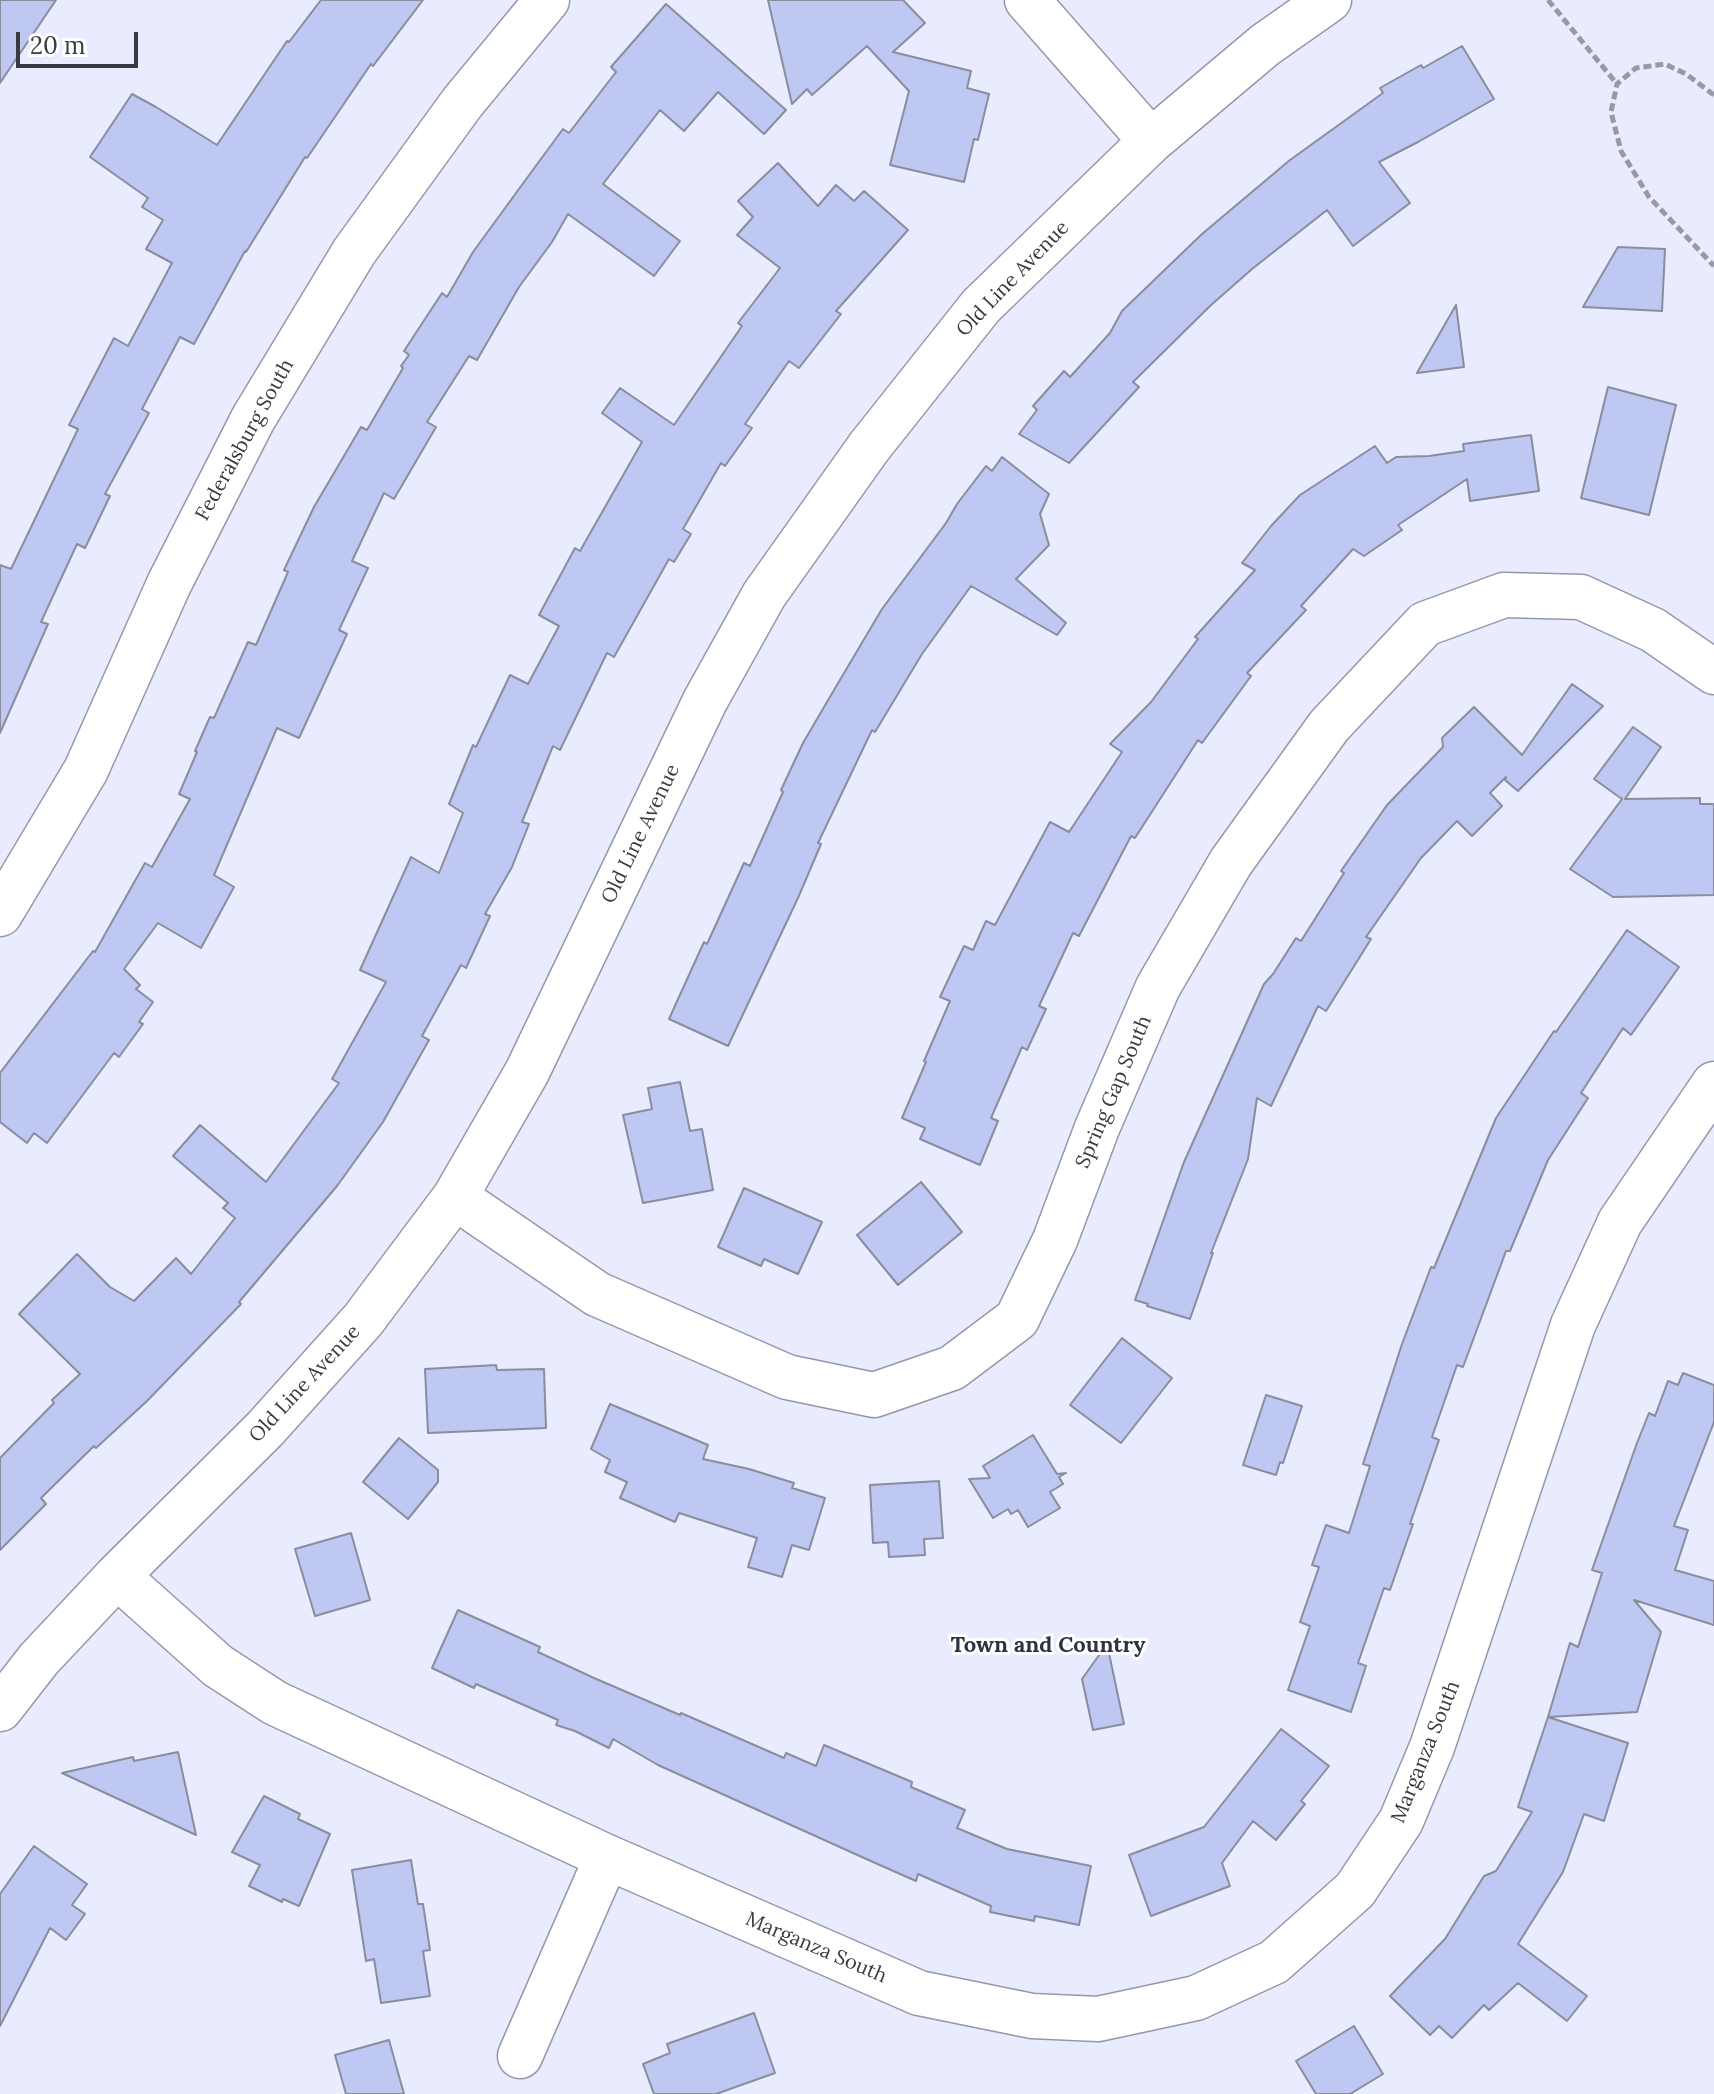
<!DOCTYPE html>
<style>
body{margin:0}
#map{position:relative;width:1714px;height:2094px;overflow:hidden;background:#e8ecfe;font-family:Lora,serif}
canvas{display:block}
.scale{position:absolute;left:16px;top:32px;width:122px;height:36px;box-sizing:border-box;border:4px solid #393b42;border-top:0;padding-left:10px;font-size:24px;line-height:28px;white-space:nowrap;color:#393b42;-webkit-text-stroke:6px #fff;paint-order:stroke}
</style>
<div id="map">
<canvas width="1714" height="2094"></canvas>
<div class="scale">20 m</div>
</div>
<script>
const ctx = document.querySelector('canvas').getContext('2d');
ctx.lineJoin = 'round';
function fill(path, color) { ctx.fillStyle = color; ctx.fill(path, 'evenodd'); }
const toPath = rows => new Path2D(rows.map(r => 'M' + r).join(''));
function stroke(path, color, width, dash) { ctx.strokeStyle = color; ctx.lineWidth = width; ctx.lineCap = dash ? 'butt' : 'round'; ctx.setLineDash(dash || []); ctx.stroke(path); }
function label(font, color, halo, rows, align = 'center') {
  ctx.font = font + ' Lora,serif'; ctx.lineWidth = 6; ctx.setLineDash([]); ctx.textBaseline = 'middle'; ctx.strokeStyle = halo; ctx.fillStyle = color; for (const [text, x, y, turn = 0] of rows) {
    ctx.save(); ctx.translate(x, y); ctx.rotate((+turn || 0) * Math.PI / 180); ctx.textAlign = isNaN(turn) ? turn : align; if (halo) ctx.strokeText(text, 0, 0); ctx.fillText(text, 0, 0); ctx.restore();
  }
}
const building = toPath([
 [0,0,56,0,0,83,0,0],
 [321,0,423,0,373,66,371,64,307,158,305,157,246,252,245,251,194,344,180,337,142,409,149,413,105,494,110,496,85,548,77,544,41,622,48,624,0,733,0,565,11,569,78,429,69,425,114,338,128,346,172,263,146,249,163,220,142,207,148,198,90,157,132,94,156,107,217,145,287,41,289,42,321,0],
 [768,0,903,0,925,23,893,52,971,71,967,88,989,94,978,140,974,139,964,182,890,165,909,91,867,46,812,95,807,89,792,104,768,0],
 [666,4,786,110,764,134,718,92,684,131,660,110,603,184,680,241,654,276,568,214,552,242,519,287,477,360,469,356,427,422,436,427,394,499,384,493,352,561,368,568,339,630,347,634,299,738,277,728,214,875,234,887,201,948,158,923,124,969,140,985,136,989,153,1002,139,1022,143,1024,119,1057,114,1053,47,1143,34,1133,27,1143,0,1122,0,1073,93,951,95,952,145,863,152,867,190,799,179,794,197,752,195,751,210,717,214,718,248,642,256,645,288,572,284,570,314,507,361,427,367,430,403,368,401,366,409,355,404,351,442,293,447,297,473,252,535,167,563,129,569,133,616,72,611,67,666,4],
 [1462,46,1494,99,1418,142,1379,162,1410,203,1353,246,1327,210,1252,269,1210,306,1133,382,1139,387,1069,463,1019,434,1037,410,1033,406,1064,371,1070,377,1110,333,1122,311,1202,234,1290,160,1383,93,1380,88,1421,65,1423,68,1462,46],
 [778,163,818,206,836,185,854,201,864,191,908,230,836,311,841,314,799,368,789,361,745,424,752,428,725,466,721,463,683,529,691,534,674,562,669,559,614,657,607,653,560,750,553,746,522,822,529,824,512,867,485,914,490,916,466,968,461,965,422,1036,429,1040,383,1122,337,1186,239,1302,241,1304,147,1401,96,1448,94,1446,41,1498,46,1504,0,1550,0,1458,54,1403,52,1400,80,1374,19,1314,77,1254,110,1287,134,1301,176,1258,191,1274,235,1218,223,1208,228,1203,173,1156,200,1125,266,1182,339,1083,332,1079,386,982,360,970,411,857,439,873,463,813,449,804,473,745,476,747,510,675,528,684,559,626,539,615,575,548,580,551,642,442,602,413,620,388,674,425,742,326,738,323,780,268,737,235,753,217,738,201,778,163],
 [1618,247,1665,249,1662,311,1583,307,1618,247],
 [1456,305,1464,367,1417,373,1456,305],
 [1608,387,1676,405,1649,515,1581,498,1608,387],
 [1531,435,1539,491,1470,501,1467,479,1398,525,1402,530,1364,556,1353,549,1301,606,1306,610,1247,673,1251,676,1202,743,1198,740,1135,838,1131,836,1079,936,1073,933,1039,1006,1046,1009,1027,1050,1022,1047,991,1118,998,1121,980,1165,920,1139,925,1128,902,1118,926,1062,924,1061,950,1001,940,997,964,946,973,950,986,921,995,925,1050,822,1069,832,1122,752,1110,744,1151,702,1198,639,1195,637,1255,570,1242,563,1271,526,1300,495,1375,446,1387,463,1396,457,1429,456,1464,451,1463,444,1531,435],
 [1002,457,1049,494,1040,514,1049,545,1016,579,1066,623,1057,635,971,586,922,654,875,732,872,730,818,843,821,844,798,898,728,1046,669,1019,704,942,707,944,744,863,750,866,783,792,781,790,803,743,834,690,882,609,946,523,957,504,986,466,992,471,1002,457],
 [1572,684,1603,706,1518,791,1505,780,1506,777,1490,793,1502,806,1472,836,1457,821,1421,858,1366,937,1371,939,1326,1011,1318,1006,1271,1106,1257,1098,1248,1159,1211,1253,1213,1253,1190,1319,1147,1306,1148,1304,1135,1300,1184,1162,1264,984,1273,974,1296,938,1301,941,1344,873,1341,871,1387,805,1443,747,1442,738,1474,707,1522,755,1572,684],
 [1633,727,1661,747,1625,799,1700,798,1700,804,1714,804,1714,895,1613,897,1570,869,1622,799,1594,779,1633,727],
 [1627,930,1679,967,1631,1035,1623,1028,1581,1093,1588,1098,1548,1160,1510,1251,1506,1251,1463,1367,1457,1365,1432,1437,1439,1440,1410,1524,1413,1524,1390,1590,1384,1588,1358,1663,1366,1666,1351,1712,1288,1690,1310,1626,1300,1622,1319,1567,1312,1565,1326,1525,1349,1533,1370,1466,1363,1464,1402,1344,1431,1267,1434,1268,1496,1118,1554,1031,1556,1032,1627,930],
 [680,1082,690,1131,702,1129,713,1190,643,1203,623,1115,652,1109,648,1088,680,1082],
 [921,1182,962,1232,898,1285,857,1235,921,1182],
 [744,1188,822,1222,798,1274,764,1259,761,1266,718,1247,744,1188],
 [1122,1338,1172,1378,1121,1443,1070,1405,1122,1338],
 [496,1365,497,1370,544,1369,546,1428,428,1433,425,1369,496,1365],
 [1683,1373,1714,1385,1714,1422,1674,1526,1688,1530,1675,1570,1714,1581,1714,1625,1634,1600,1661,1632,1637,1712,1548,1717,1570,1643,1578,1647,1602,1573,1592,1570,1637,1443,1649,1413,1655,1416,1668,1381,1678,1385,1683,1373],
 [1266,1395,1302,1406,1283,1463,1280,1462,1276,1475,1243,1465,1266,1395],
 [610,1404,708,1445,703,1459,749,1469,794,1483,792,1488,825,1498,809,1550,792,1545,782,1577,748,1567,757,1538,679,1513,675,1522,620,1498,627,1482,605,1472,610,1460,591,1449,610,1404],
 [1033,1435,1057,1474,1066,1473,1059,1477,1063,1484,1050,1492,1060,1508,1028,1527,1018,1510,1011,1514,1008,1509,993,1518,969,1479,990,1478,983,1466,1033,1435],
 [399,1438,438,1470,438,1482,408,1519,363,1482,399,1438],
 [939,1481,943,1538,924,1539,925,1555,889,1557,888,1542,873,1543,870,1485,939,1481],
 [351,1533,370,1600,315,1616,295,1549,351,1533],
 [458,1610,540,1647,538,1652,594,1678,680,1715,681,1713,784,1758,786,1753,816,1766,824,1745,912,1782,911,1787,965,1810,957,1828,1007,1849,1091,1866,1079,1925,1035,1916,1034,1921,990,1912,991,1906,918,1874,916,1881,873,1862,658,1765,613,1739,609,1748,575,1731,556,1725,558,1720,476,1684,474,1688,432,1668,458,1610],
 [1107,1644,1124,1724,1093,1730,1082,1679,1107,1644],
 [1548,1717,1628,1743,1604,1821,1584,1814,1563,1872,1518,1944,1587,1996,1567,2021,1518,1983,1489,2010,1484,2005,1452,2038,1439,2026,1430,2035,1390,1996,1445,1939,1484,1876,1496,1871,1532,1812,1518,1807,1548,1717],
 [1281,1729,1329,1766,1301,1801,1305,1804,1276,1840,1253,1821,1222,1863,1230,1886,1151,1916,1129,1855,1204,1827,1281,1729],
 [178,1752,196,1835,62,1773,133,1757,134,1761,178,1752],
 [264,1796,300,1814,298,1819,330,1834,299,1906,283,1899,282,1902,249,1886,260,1865,232,1852,264,1796],
 [34,1846,87,1884,72,1905,85,1914,66,1940,50,1928,0,2026,0,1894,34,1846],
 [411,1860,418,1904,423,1904,430,1950,423,1951,430,1996,381,2003,374,1959,366,1961,352,1870,411,1860],
 [754,2013,775,2073,716,2094,654,2094,643,2064,670,2053,667,2044,754,2013],
 [1354,2026,1383,2074,1350,2094,1316,2094,1296,2061,1354,2026],
 [389,2040,404,2094,346,2094,335,2055,389,2040]
]);
const path = toPath([
 [1548,0,1617,84],
 [1714,95,1686,74,1665,64,1636,68,1617,84,1611,112,1621,151,1649,197,1714,266]
]);
const minor = toPath([
 [1027,0,1151,141],
 [0,914,86,770,169,584,253,419,354,252,462,103,547,0],
 [455,1197,597,1294,787,1377,874,1395,952,1368,1017,1319,1055,1240,1097,1128,1158,987,1231,862,1329,726,1425,624,1504,595,1581,597,1653,630,1714,672],
 [117,1576,218,1666,275,1703,607,1857,919,1993,1032,2016,1098,2019,1196,1998,1274,1962,1355,1890,1401,1821,1432,1747,1573,1325,1620,1222,1714,1084],
 [0,1709,39,1659,117,1576,265,1429,363,1320,455,1197,527,1072,705,701,764,595,869,447,981,306,1151,141,1265,45,1329,0],
 [520,2056,607,1857]
]);
const streetNames = [
 ["Old Line Avenue",1013,279,-46],
 ["Federalsburg South",245,440,-61],
 ["Old Line Avenue",641,834,-64],
 ["Spring Gap South",1114,1092,-67],
 ["Old Line Avenue",305,1384,-47],
 ["Marganza South",1426,1752,-68],
 ["Marganza South",816,1948,23]
];
const neighbourhoodNames = [
 ["Town and Country",1048,1646]
];
fill(building, '#bec8f2');
stroke(building, '#898d9d', 2);
stroke(minor, '#9498a9', 47);
stroke(path, '#9699a6', 5, [8, 4]);
stroke(minor, '#fff', 44);
label('20px', '#393b42', '#fff', streetNames);
label('bold 22px', '#2e313f', '#fff', neighbourhoodNames);
</script>
